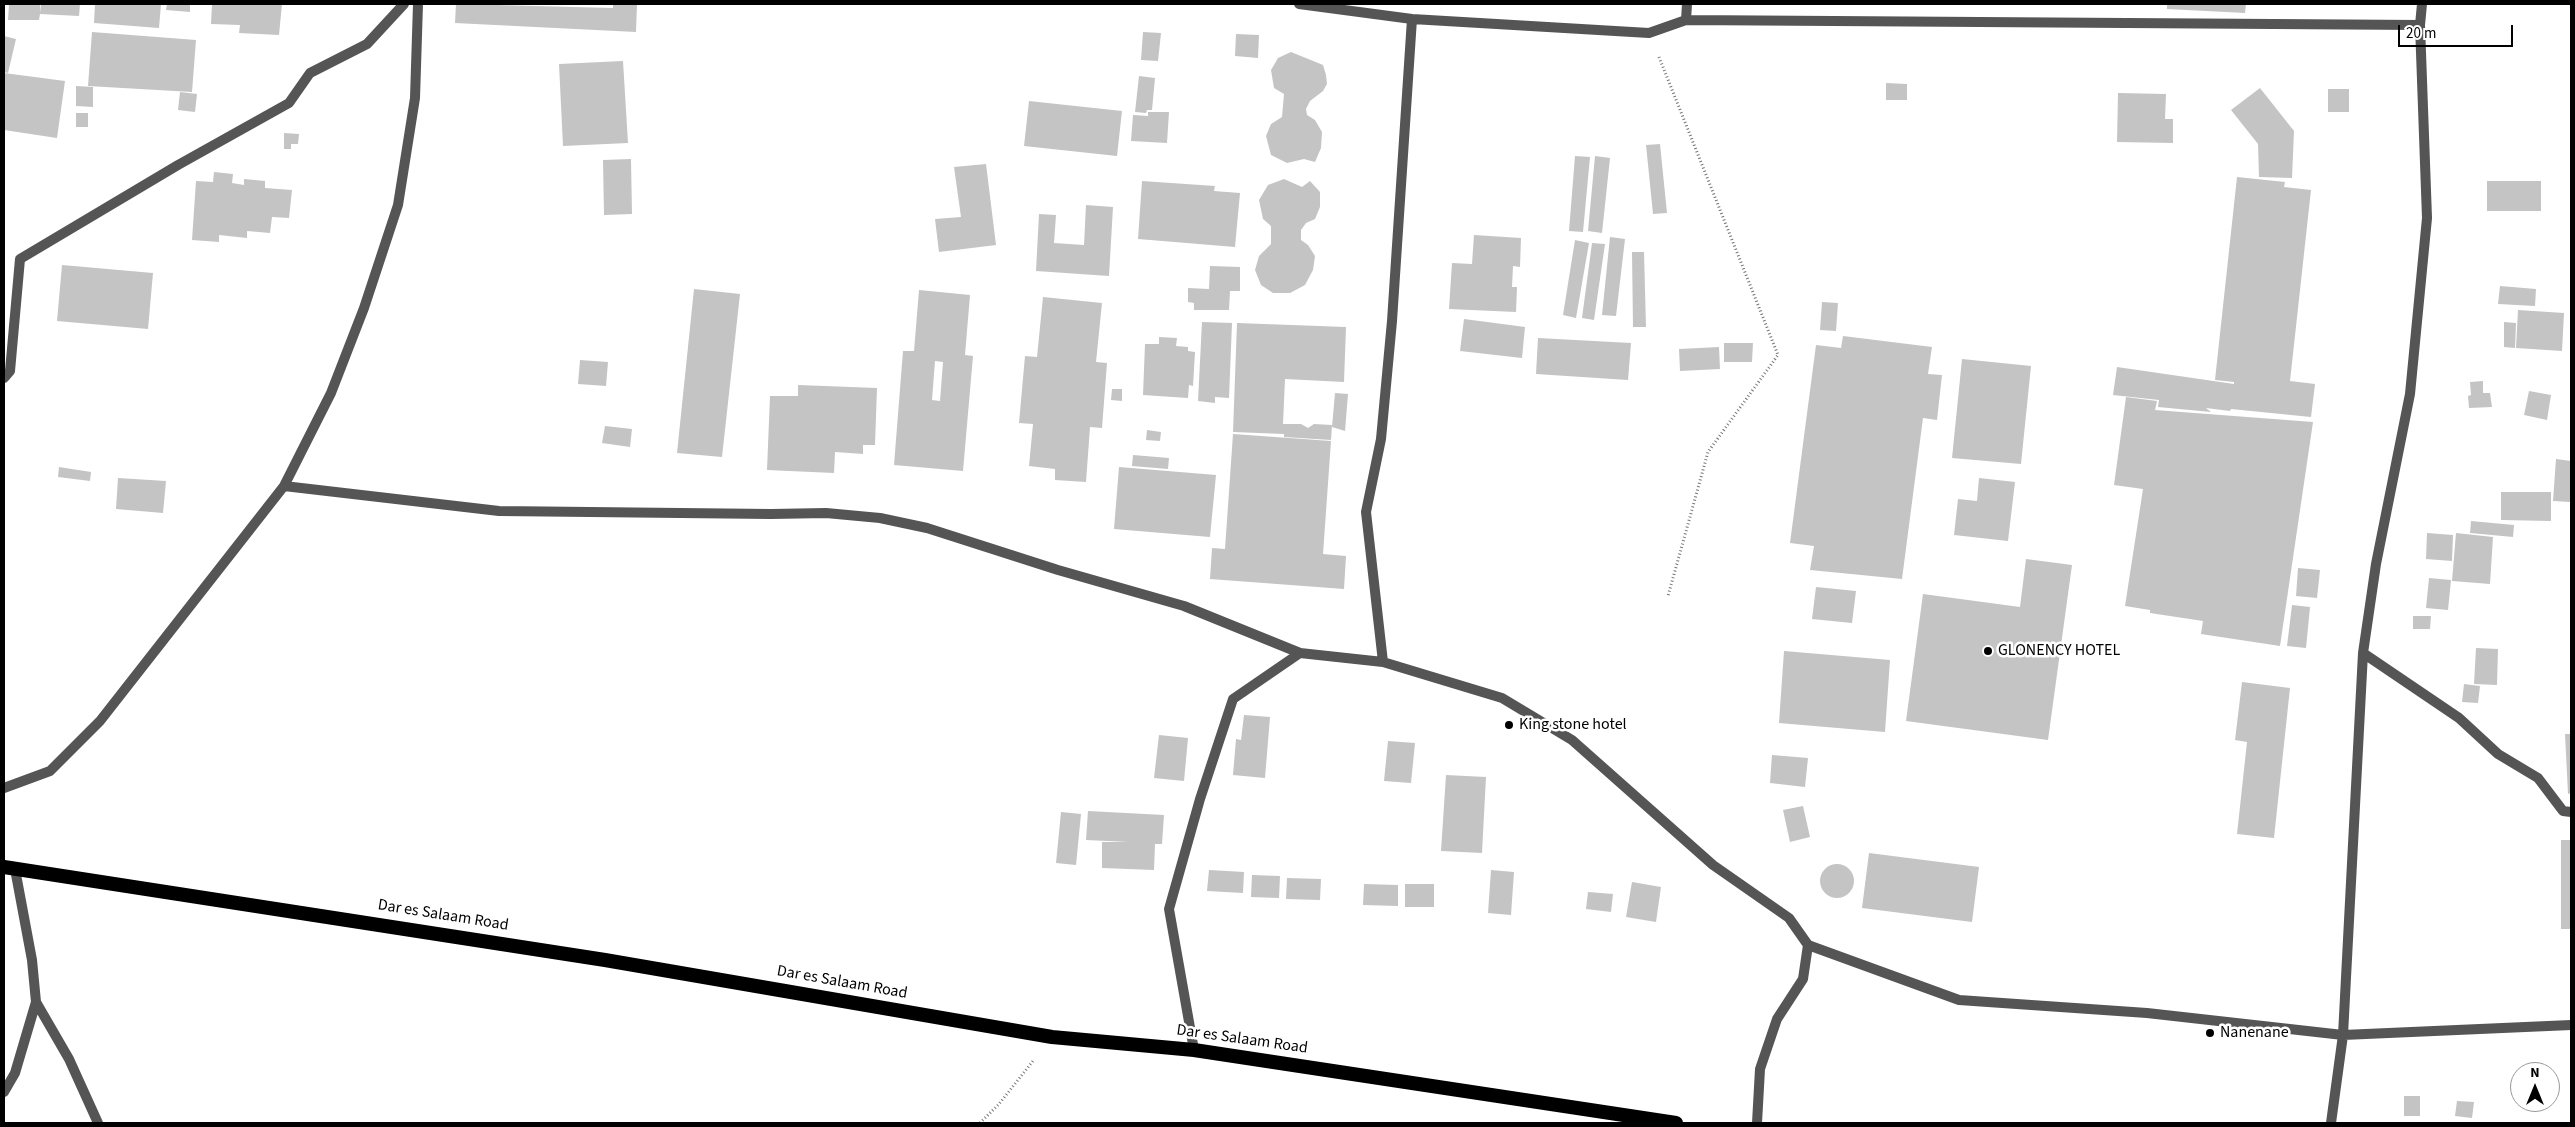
<!DOCTYPE html>
<style>
body{margin:0}
#map{position:relative;width:2575px;height:1127px;overflow:hidden;background:#fff;font-family:"Source Sans 3",sans-serif}
canvas{display:block}
.frame{position:absolute;inset:0;border:5px solid #000;pointer-events:none}
.north{position:absolute;left:2510px;top:1062px;width:50px;height:50px;box-sizing:border-box;background:#fff;border:1px solid #999;border-radius:50%;rotate:0deg;font-size:14px;font-weight:700;line-height:20px;text-align:center;color:#000}
.north::after{content:'';display:block;margin:auto;width:18px;height:22px;background:#000;clip-path:polygon(50% 0,100% 100%,50% 72%,0 100%)}
.scale{position:absolute;left:2398px;top:25px;width:115px;height:22px;box-sizing:border-box;border:2px solid #000;border-top:0;padding-left:6px;font-size:15px;line-height:18px;white-space:nowrap;color:#000;-webkit-text-stroke:4px #fff;paint-order:stroke}
</style>
<div id="map">
<canvas width="2575" height="1127"></canvas>
<div class="frame"></div>
<div class="north">N</div>
<div class="scale">20 m</div>
</div>
<script>
const ctx = document.querySelector('canvas').getContext('2d');
ctx.lineJoin = 'round';
function fill(path, color) { ctx.fillStyle = color; ctx.fill(path, 'evenodd'); }
const toPath = rows => new Path2D(rows.map(r => 'M' + r).join(''));
function stroke(path, color, width, dash) { ctx.strokeStyle = color; ctx.lineWidth = width; ctx.lineCap = dash ? 'butt' : 'round'; ctx.setLineDash(dash || []); ctx.stroke(path); }
function label(font, color, halo, rows, align = 'center') {
  ctx.font = font + ' "Source Sans 3",sans-serif'; ctx.lineWidth = 5; ctx.setLineDash([]); ctx.textBaseline = 'middle'; ctx.strokeStyle = halo; ctx.fillStyle = color; for (const [text, x, y, turn = 0] of rows) {
    ctx.save(); ctx.translate(x, y); ctx.rotate((+turn || 0) * Math.PI / 180); ctx.textAlign = isNaN(turn) ? turn : align; if (halo) ctx.strokeText(text, 0, 0); ctx.fillText(text, 0, 0); ctx.restore();
  }
}
const building = toPath([
 [9,4,40,4,40,13,41,4,80,4,79,16,40,14,39,20,8,20],
 [95,4,161,4,159,28,94,23],
 [167,4,190,4,190,12,166,10],
 [212,4,282,4,279,35,239,33,240,25,211,24],
 [456,4,613,8,613,4,637,4,636,32,455,23],
 [2167,4,2246,4,2245,13,2167,9],
 [92,32,196,40,192,92,88,86],
 [1143,32,1161,33,1158,61,1141,60],
 [1236,34,1259,35,1258,58,1235,56],
 [4,36,16,39,8,73,4,72],
 [1291,52,1323,65,1326,75,1327,84,1323,91,1310,101,1306,109,1307,115,1315,120,1322,132,1321,148,1315,162,1304,159,1287,163,1271,155,1266,136,1271,124,1282,117,1284,94,1274,88,1271,70,1278,58],
 [623,61,628,143,563,146,559,64],
 [4,73,65,81,57,138,4,130],
 [1139,76,1155,78,1152,110,1147,110,1146,113,1135,112],
 [1886,83,1907,84,1907,100,1886,100],
 [76,86,93,87,93,107,76,106],
 [2260,88,2294,131,2292,178,2259,177,2258,144,2231,110],
 [2328,89,2349,89,2349,112,2328,112],
 [180,92,197,94,195,112,178,110],
 [2118,93,2166,94,2165,119,2173,119,2173,143,2117,142],
 [1029,101,1122,111,1117,156,1024,146],
 [1148,112,1169,112,1167,143,1131,141,1133,115,1148,116],
 [76,113,88,113,88,127,76,127],
 [284,133,299,134,298,144,291,144,291,149,284,149],
 [1660,144,1667,213,1653,214,1646,145],
 [1575,156,1590,157,1583,232,1569,231],
 [1595,156,1610,158,1602,233,1588,231],
 [631,159,632,214,604,215,603,160],
 [986,164,996,245,939,252,935,219,961,217,954,167],
 [214,172,233,174,232,183,244,185,244,179,265,181,265,188,292,190,289,218,272,217,270,233,247,231,247,238,219,235,219,242,192,240,196,181,213,182],
 [2237,177,2285,182,2284,187,2311,190,2290,381,2315,384,2311,417,2231,409,2230,411,2206,408,2211,412,2158,407,2159,400,2113,395,2117,367,2234,384,2234,382,2215,380],
 [1284,179,1302,187,1310,181,1320,192,1320,207,1315,219,1306,223,1301,230,1301,240,1308,245,1315,256,1313,270,1305,285,1290,293,1273,293,1261,285,1255,270,1259,256,1271,244,1271,226,1263,219,1259,200,1268,185],
 [1142,181,1215,186,1214,191,1240,193,1235,247,1138,239],
 [2487,181,2541,181,2541,211,2487,211],
 [1086,205,1113,207,1109,276,1036,271,1039,214,1056,215,1054,243,1084,245],
 [1474,235,1521,238,1520,267,1513,266,1512,287,1517,287,1516,312,1449,309,1452,263,1472,264],
 [1610,237,1625,239,1616,316,1602,315],
 [1575,240,1589,243,1576,318,1563,315],
 [1592,243,1605,244,1594,320,1582,318],
 [1632,252,1644,252,1646,327,1633,327],
 [62,265,153,273,148,329,57,321],
 [1210,266,1240,267,1240,291,1230,291,1229,310,1194,310,1194,303,1188,302,1188,288,1209,289],
 [2500,286,2536,289,2535,306,2498,304],
 [694,289,740,294,722,457,677,453],
 [919,290,970,295,965,355,973,356,963,471,894,465,903,351,914,351],
 [935,361,943,362,940,401,932,400],
 [1043,297,1102,303,1096,362,1107,363,1102,428,1090,427,1086,482,1055,480,1055,469,1029,466,1033,424,1019,423,1025,356,1037,357],
 [1822,302,1838,303,1836,331,1820,330],
 [2518,310,2564,313,2562,351,2516,348],
 [1464,319,1525,327,1522,358,1460,351],
 [1202,322,1232,323,1229,398,1215,397,1215,403,1198,401],
 [2504,322,2516,323,2515,348,2504,347],
 [1237,323,1346,327,1344,382,1285,379,1283,424,1301,424,1308,428,1314,424,1332,425,1331,440,1284,437,1284,434,1233,432],
 [1843,336,1932,347,1928,374,1942,375,1937,420,1923,418,1902,579,1810,570,1814,546,1790,543,1816,345,1841,348],
 [1159,337,1177,338,1176,346,1188,347,1188,351,1195,352,1193,386,1189,385,1188,398,1143,395,1145,344,1159,344],
 [1538,338,1631,343,1628,380,1536,374],
 [1724,343,1753,343,1752,362,1724,362],
 [1719,347,1720,369,1680,371,1679,349],
 [1962,359,2031,366,2021,464,1952,458],
 [580,360,608,362,606,386,578,384],
 [2483,381,2483,393,2490,393,2492,407,2469,408,2468,396,2471,395,2470,382],
 [798,385,877,388,875,445,863,445,863,454,835,452,834,473,767,470,770,396,798,396],
 [1112,389,1122,389,1122,401,1111,400],
 [2529,391,2551,395,2547,420,2524,415],
 [1335,393,1348,394,1345,431,1332,427],
 [2126,397,2157,401,2155,410,2313,422,2280,646,2201,634,2203,621,2150,613,2150,610,2125,606,2143,489,2114,485],
 [605,426,632,429,630,447,602,443],
 [1147,430,1161,432,1160,441,1146,440],
 [1233,434,1331,441,1323,554,1346,556,1344,589,1210,579,1212,548,1225,549],
 [1133,455,1169,458,1168,469,1132,466],
 [2556,459,2571,461,2570,502,2553,501],
 [59,467,91,472,90,481,58,477],
 [1119,467,1216,475,1210,537,1114,529],
 [118,478,166,481,163,513,116,509],
 [1979,478,2015,482,2008,541,1954,535,1958,499,1977,501],
 [2501,492,2551,492,2551,521,2501,520],
 [2471,521,2514,525,2513,537,2470,533],
 [2427,533,2453,535,2452,561,2426,559],
 [2456,533,2493,537,2490,584,2452,581],
 [2026,559,2072,565,2048,740,1906,721,1923,594,2020,607],
 [2298,568,2320,570,2317,598,2296,596],
 [2429,578,2451,580,2448,610,2426,608],
 [1816,587,1856,591,1852,623,1812,619],
 [2292,605,2310,607,2306,648,2287,646],
 [2413,616,2431,616,2430,629,2413,629],
 [2476,648,2498,649,2497,685,2474,684],
 [1784,651,1890,660,1885,732,1779,723],
 [2242,682,2290,688,2274,838,2237,834,2247,742,2235,740],
 [2464,684,2480,686,2478,703,2462,702],
 [1244,715,1270,717,1265,778,1233,775,1236,739,1241,740],
 [2565,734,2571,734,2571,793,2568,794],
 [1159,735,1188,738,1184,781,1154,778],
 [1388,741,1415,743,1411,783,1384,781],
 [1772,755,1808,758,1805,787,1770,783],
 [1446,775,1486,777,1482,853,1441,851],
 [1803,806,1810,837,1790,842,1783,810],
 [1088,811,1164,815,1162,844,1155,844,1154,870,1102,868,1102,842,1129,842,1086,840],
 [1061,812,1081,814,1076,865,1056,863],
 [2561,840,2571,840,2571,929,2561,929],
 [1869,853,1979,867,1972,922,1862,908],
 '1820 881a17 17 0 1 1 34 0a17 17 0 1 1-34 0Z',
 [1209,870,1244,872,1243,893,1207,891],
 [1491,870,1514,872,1511,915,1488,913],
 [1252,875,1280,876,1279,898,1251,897],
 [1287,878,1321,879,1320,900,1286,899],
 [1632,882,1661,887,1656,922,1626,917],
 [1364,884,1398,885,1398,906,1363,905],
 [1405,884,1434,884,1434,907,1405,907],
 [1588,892,1613,894,1611,912,1586,909],
 [2404,1096,2420,1096,2420,1116,2404,1116],
 [2457,1101,2474,1102,2472,1118,2455,1116]
]);
const path = toPath([
 [1659,57,1778,355,1708,452,1668,596],
 [980,1123,999,1104,1033,1061]
]);
const service = toPath([
 [1808,945,1959,1000,2147,1013,2343,1035]
]);
const minor = toPath([
 [1299,4,1412,19,1649,33,1686,20,2420,25],
 [1686,20,1687,4],
 [4,378,10,371,20,259,178,165,289,103,310,73,367,44,404,4],
 [284,486,499,511,771,514,826,513,880,518,927,528,1058,570,1184,606,1300,653],
 [2363,653,2459,718,2498,754,2538,778,2563,811,2571,812],
 [1383,662,1366,512,1381,439,1392,321,1412,19],
 [4,788,50,771,100,721,284,486,331,393,364,308,398,205,415,98,418,4],
 [36,1002,69,1059,98,1123],
 [2343,1035,2571,1025],
 [1194,1050,1169,909,1200,799,1233,699,1300,653,1383,662,1502,698,1572,740,1713,865,1789,918,1808,945,1803,979,1777,1019,1760,1069,1757,1123],
 [4,1092,15,1073,36,1002,32,960,15,869],
 [2331,1123,2343,1035,2363,653,2376,564,2410,394,2427,218,2420,25,2422,4]
]);
const trunk = toPath([
 [4,867,605,960,1052,1037,1194,1050,1676,1123]
]);
const markers = [
 [1988,651,5,"#000"],
 [1509,725,5,"#000"],
 [2210,1033,5,"#000"]
];
const poiNames = [
 ["GLONENCY HOTEL",1998,651],
 ["King stone hotel",1519,725],
 ["Nanenane",2220,1033]
];
const streetNames = [
 ["Dar es Salaam Road",443,916,9],
 ["Dar es Salaam Road",842,983,10],
 ["Dar es Salaam Road",1242,1040,8]
];
fill(building, '#c4c4c4');
stroke(path, '#777', 3, [1, 2.5]);
stroke(service, '#555', 10);
stroke(minor, '#555', 10);
stroke(trunk, '#000', 14);
for (const [x, y, r, color] of markers) { const dot = new Path2D(); dot.arc(x, y, r, 0, 2 * Math.PI); ctx.fillStyle = color; ctx.fill(dot); stroke(dot, '#fff', 2); }
label('16px', '#000', '#fff', poiNames, 'left');
label('16px', '#000', '#fff', streetNames);
</script>
